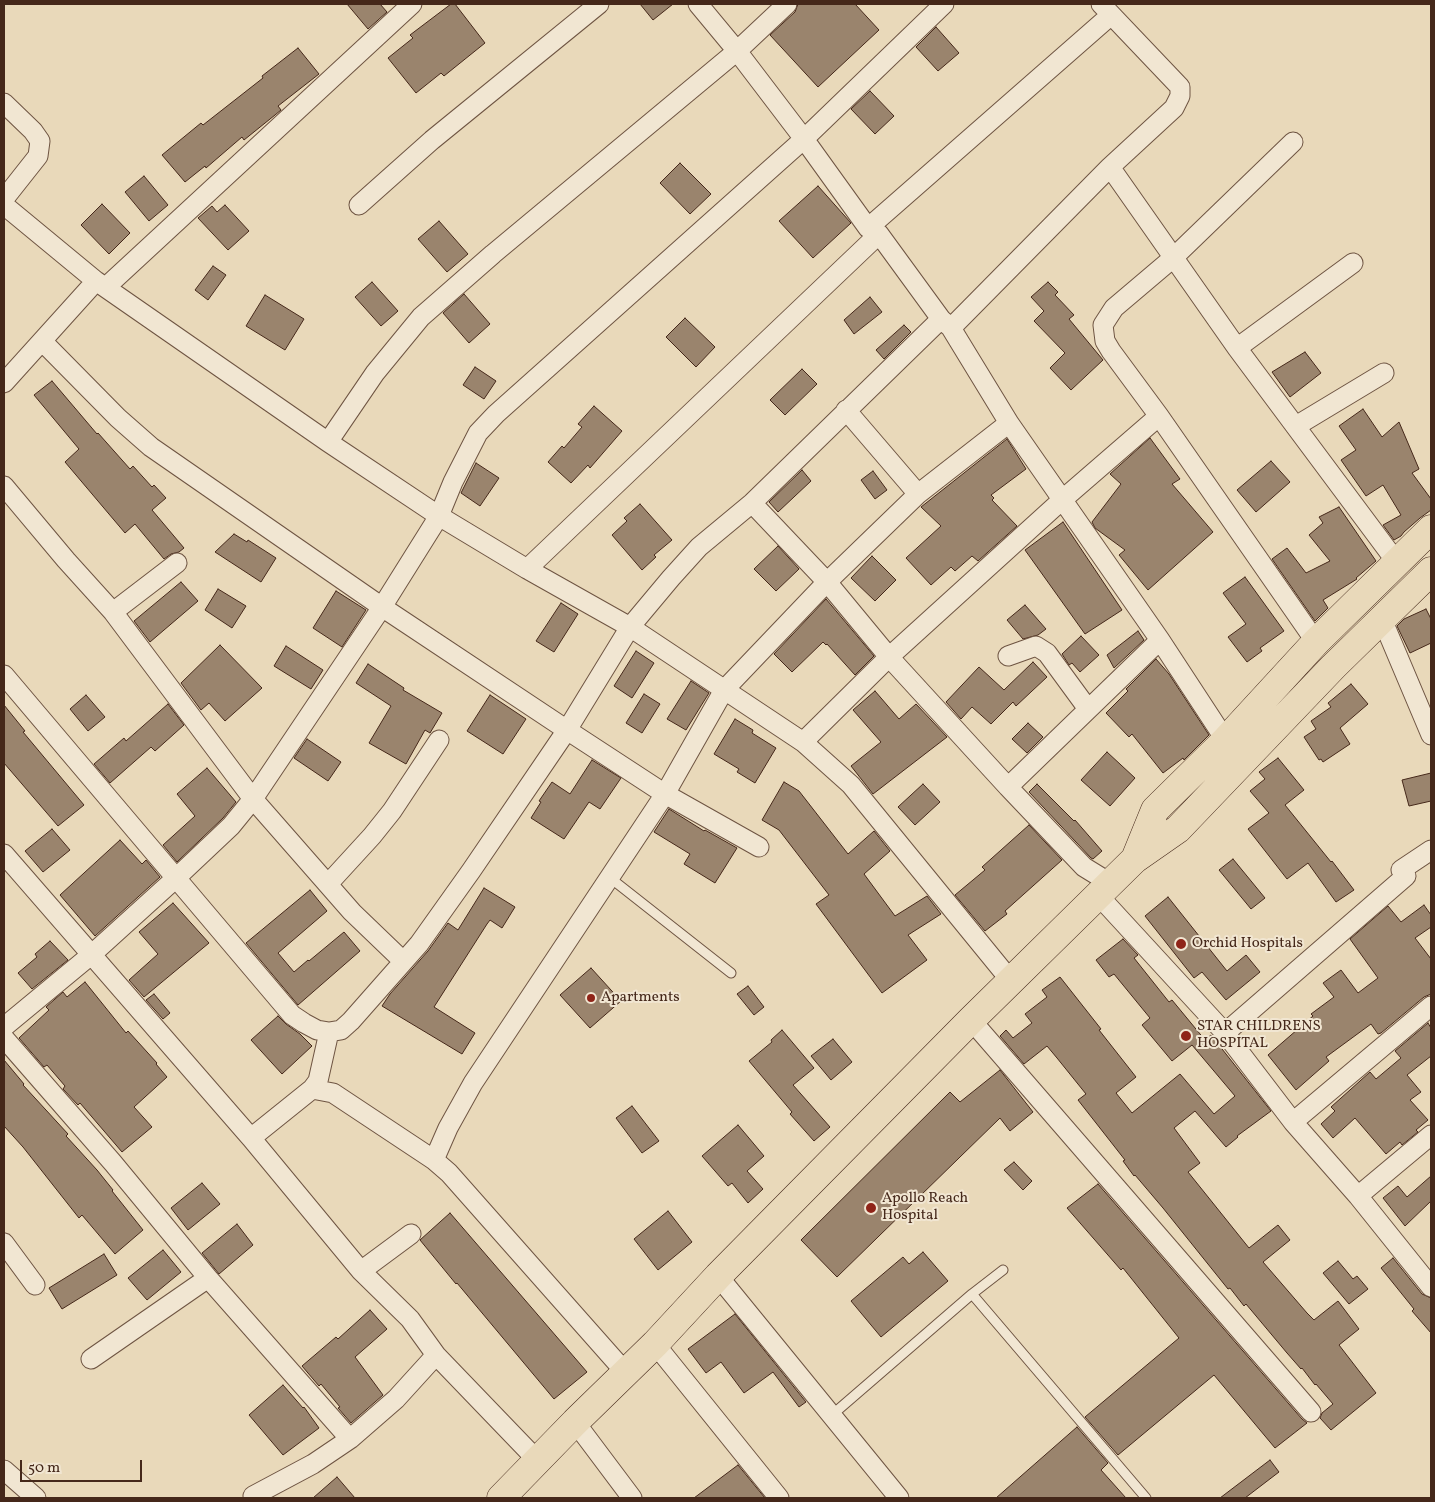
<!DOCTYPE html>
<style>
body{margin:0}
#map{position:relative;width:1435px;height:1502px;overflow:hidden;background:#e9d9ba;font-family:Vollkorn,serif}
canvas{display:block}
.frame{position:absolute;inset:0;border:5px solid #45281a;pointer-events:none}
.scale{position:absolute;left:20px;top:1460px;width:122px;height:22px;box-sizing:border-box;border:2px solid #45281a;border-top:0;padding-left:6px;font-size:15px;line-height:18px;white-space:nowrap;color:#45281a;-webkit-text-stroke:4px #f1e6d2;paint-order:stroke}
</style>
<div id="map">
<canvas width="1435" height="1502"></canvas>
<div class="frame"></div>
<div class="scale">50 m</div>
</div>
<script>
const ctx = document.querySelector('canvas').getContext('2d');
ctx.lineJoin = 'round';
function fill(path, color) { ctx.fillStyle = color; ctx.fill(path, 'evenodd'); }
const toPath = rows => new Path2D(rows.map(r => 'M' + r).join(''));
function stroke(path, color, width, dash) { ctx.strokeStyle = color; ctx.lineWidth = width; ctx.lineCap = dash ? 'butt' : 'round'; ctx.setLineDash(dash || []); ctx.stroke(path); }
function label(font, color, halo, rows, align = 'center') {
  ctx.font = font + ' Vollkorn,serif'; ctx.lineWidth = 4; ctx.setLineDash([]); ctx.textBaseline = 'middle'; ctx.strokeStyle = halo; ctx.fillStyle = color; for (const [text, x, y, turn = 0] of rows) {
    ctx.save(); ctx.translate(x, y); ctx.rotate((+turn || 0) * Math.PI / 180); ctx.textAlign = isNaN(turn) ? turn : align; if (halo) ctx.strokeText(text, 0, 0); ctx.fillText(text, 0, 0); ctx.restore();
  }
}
const building = toPath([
 [347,4,380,4,387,12,368,29,347,4],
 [451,4,455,4,485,43,444,76,441,73,416,93,388,58,413,38,410,35,451,4],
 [640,4,673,4,653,20,640,4],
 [798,4,855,4,879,30,818,87,770,35,795,12,798,4],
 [936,27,959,53,938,71,916,47,936,27],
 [298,48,319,74,278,106,281,110,275,115,244,140,242,137,206,168,205,166,185,182,162,155,201,123,203,125,263,78,262,76,298,48],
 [870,91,894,116,875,134,851,109,870,91],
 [680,163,711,194,690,214,660,183,680,163],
 [144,176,168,205,149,221,125,192,144,176],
 [818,186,851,223,813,258,779,221,818,186],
 [102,204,130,233,109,254,81,225,102,204],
 [225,205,249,231,228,250,198,218,212,206,217,212,225,205],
 [439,221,468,254,447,272,418,239,439,221],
 [213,266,226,275,208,300,195,290,213,266],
 [372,282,398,311,381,326,355,297,372,282],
 [1048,282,1058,292,1055,295,1074,315,1069,319,1103,360,1071,390,1050,368,1065,353,1034,321,1044,311,1031,297,1048,282],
 [464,294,490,324,469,343,443,313,464,294],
 [265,295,304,319,285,350,246,326,265,295],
 [870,297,882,312,854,334,844,320,870,297],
 [685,318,715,347,696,367,666,337,685,318],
 [904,325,911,332,884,359,876,350,904,325],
 [1305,352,1321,373,1290,397,1272,372,1305,352],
 [475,367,496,381,484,399,463,385,475,367],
 [802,369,817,384,785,415,770,400,802,369],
 [52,381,97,434,98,433,130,469,133,466,152,487,154,485,166,498,152,510,184,548,179,552,171,554,164,559,135,524,125,533,65,462,79,449,34,395,52,381],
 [594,406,622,431,590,468,588,465,571,483,548,462,562,446,564,448,582,427,578,424,594,406],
 [1363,409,1382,437,1399,422,1419,469,1412,473,1431,499,1431,510,1420,518,1404,532,1401,536,1394,540,1383,525,1401,515,1383,485,1366,496,1341,460,1356,450,1339,426,1363,409],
 [1150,438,1180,479,1172,484,1213,532,1148,590,1119,555,1125,550,1095,528,1092,522,1121,484,1110,474,1150,438],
 [1007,439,1026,469,991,495,994,498,992,500,1017,526,978,561,972,556,955,571,951,567,931,585,906,558,941,526,921,507,1007,439],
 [1271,461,1290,482,1256,512,1237,490,1271,461],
 [476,463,499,478,480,506,461,493,476,463],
 [802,470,811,481,778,512,769,502,802,470],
 [873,471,887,490,875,499,861,480,873,471],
 [640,504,672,540,654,555,656,557,642,570,612,535,627,521,624,518,640,504],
 [1339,507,1376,561,1356,578,1357,579,1323,600,1328,608,1315,621,1272,559,1287,548,1306,573,1330,561,1309,535,1323,523,1319,517,1339,507],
 [1063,522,1122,610,1085,634,1025,550,1063,522],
 [234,534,247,542,248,540,276,558,261,582,215,552,234,534],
 [778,546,799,569,776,591,754,569,778,546],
 [872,556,896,580,875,601,851,578,872,556],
 [1245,577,1284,631,1260,648,1262,651,1247,662,1228,637,1246,624,1223,593,1245,577],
 [181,582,198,601,150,642,134,621,181,582],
 [218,589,246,606,232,628,205,610,218,589],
 [336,591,366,610,342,647,313,628,336,591],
 [826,599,874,656,855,675,827,644,826,645,823,642,792,672,774,654,826,599],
 [561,603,578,614,554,652,536,641,561,603],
 [1025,605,1046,629,1038,635,1023,639,1007,620,1025,605],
 [1426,609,1431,619,1431,643,1410,653,1397,626,1404,619,1426,609],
 [1138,631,1144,640,1114,668,1107,655,1138,631],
 [1081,636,1099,655,1080,672,1072,663,1069,665,1062,654,1081,636],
 [220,645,262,688,225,721,209,703,201,710,181,683,220,645],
 [286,646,323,670,311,689,274,666,286,646],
 [636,651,654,663,632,698,614,686,636,651],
 [1156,659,1169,674,1209,735,1184,760,1183,758,1163,773,1132,734,1129,737,1106,713,1128,691,1126,689,1156,659],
 [1033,662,1047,677,1016,706,1013,702,991,724,972,707,961,719,946,702,979,667,1004,690,1033,662],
 [368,664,404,688,403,690,442,713,430,733,425,730,406,764,369,743,391,706,356,683,368,664],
 [691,681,709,693,686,730,667,719,691,681],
 [1351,684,1368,704,1340,728,1350,744,1323,762,1321,759,1319,760,1304,737,1316,729,1311,721,1331,707,1328,703,1351,684],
 [875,691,899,719,916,704,947,737,873,794,851,766,881,742,853,710,875,691],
 [644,694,660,704,642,733,626,723,644,694],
 [86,695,105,717,88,731,70,709,86,695],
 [490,695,526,719,503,754,467,731,490,695],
 [168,704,184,725,155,751,151,747,110,783,94,764,124,738,126,741,168,704],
 [4,705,25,731,23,732,84,805,58,826,4,763,4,705],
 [735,719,753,730,752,733,776,748,755,783,737,772,739,769,714,754,735,719],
 [1028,723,1043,737,1027,753,1012,739,1028,723],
 [307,739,341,762,328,781,294,758,307,739],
 [1107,752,1135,778,1110,806,1081,780,1107,752],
 [1278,758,1304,790,1285,805,1331,862,1332,861,1354,890,1336,902,1308,863,1287,879,1248,829,1269,813,1250,791,1265,779,1259,772,1278,758],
 [592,760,621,778,600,809,589,802,564,839,531,818,541,802,539,801,552,782,570,794,592,760],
 [207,768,236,802,223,818,177,862,163,845,195,816,177,794,207,768],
 [1431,773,1431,801,1409,806,1402,780,1431,773],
 [784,782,799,791,848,854,874,831,890,851,864,874,895,916,927,896,941,914,908,935,927,960,882,993,816,904,829,895,779,830,762,820,784,782],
 [923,784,940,802,915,825,898,807,923,784],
 [1037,784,1074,821,1075,820,1102,851,1093,859,1091,858,1029,792,1037,784],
 [669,809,704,831,705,830,737,848,715,883,684,864,690,854,654,832,669,809],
 [1029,825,1062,860,1005,911,1007,914,985,931,955,895,985,870,982,867,1029,825],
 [52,829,70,850,43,872,25,851,52,829],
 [120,840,142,864,146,860,160,877,95,936,60,895,120,840],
 [1233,859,1265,898,1251,909,1219,870,1233,859],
 [484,888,515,907,502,928,490,920,487,924,434,1007,475,1033,462,1054,382,1006,390,994,428,951,448,923,458,930,484,888],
 [310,890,327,911,278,953,294,972,308,960,309,961,344,932,360,951,298,1005,246,943,310,890],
 [1168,897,1227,971,1246,955,1260,972,1226,1000,1202,972,1194,978,1145,916,1168,897],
 [173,903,209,943,144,997,129,980,158,954,139,932,173,903],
 [1424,905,1431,915,1431,927,1415,938,1431,959,1431,994,1424,997,1381,1033,1378,1034,1371,1024,1326,1057,1329,1061,1296,1090,1268,1055,1313,1016,1311,1014,1334,997,1323,983,1341,970,1358,993,1378,978,1350,939,1388,906,1401,922,1424,905],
 [1123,939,1138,955,1134,958,1169,1002,1172,1000,1205,1040,1211,1035,1271,1111,1237,1136,1238,1137,1226,1147,1195,1111,1174,1128,1200,1163,1188,1172,1249,1248,1278,1225,1290,1240,1263,1262,1307,1313,1314,1320,1338,1301,1359,1329,1339,1345,1376,1393,1331,1430,1320,1418,1322,1413,1333,1404,1316,1384,1315,1385,1302,1368,1301,1369,1287,1353,1246,1304,1244,1306,1230,1288,1228,1289,1163,1208,1135,1175,1134,1176,1123,1161,1125,1160,1078,1100,1086,1094,1057,1058,1047,1046,1024,1064,1000,1036,1006,1030,1013,1038,1032,1023,1025,1014,1047,997,1042,990,1060,977,1101,1029,1099,1030,1136,1077,1116,1093,1132,1113,1180,1074,1214,1114,1235,1096,1192,1045,1172,1061,1142,1025,1150,1018,1114,974,1109,977,1096,960,1123,939],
 [50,941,68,960,32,989,18,973,37,957,35,954,50,941],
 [591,968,621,1001,590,1028,560,995,591,968],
 [85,982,126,1033,128,1031,157,1063,156,1064,167,1077,134,1107,152,1127,122,1152,80,1103,78,1105,63,1089,65,1086,47,1065,44,1067,19,1038,49,1010,46,1007,63,992,67,997,85,982],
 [748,986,764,1007,754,1015,737,994,748,986],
 [154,994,170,1013,163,1019,146,1000,154,994],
 [278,1016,286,1024,300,1034,312,1046,282,1074,251,1040,278,1016],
 [1428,1023,1431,1028,1431,1056,1407,1075,1421,1092,1410,1100,1428,1120,1416,1130,1418,1132,1402,1145,1400,1142,1386,1154,1355,1118,1333,1138,1321,1124,1335,1111,1331,1107,1370,1072,1376,1079,1401,1058,1395,1051,1428,1023],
 [782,1030,814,1068,793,1085,830,1127,814,1141,790,1114,792,1112,749,1061,772,1042,771,1040,782,1030],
 [833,1039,852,1062,831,1080,811,1056,833,1039],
 [4,1060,24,1084,23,1085,68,1134,66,1136,97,1170,113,1190,112,1191,143,1230,115,1254,82,1215,79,1218,23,1147,4,1126,4,1060],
 [1000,1070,1033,1112,1010,1131,1000,1118,837,1277,801,1240,950,1092,960,1102,1000,1070],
 [632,1106,659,1141,642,1153,616,1118,632,1106],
 [738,1125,764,1156,747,1171,763,1189,748,1203,732,1183,728,1186,702,1156,738,1125],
 [1014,1162,1032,1181,1023,1190,1004,1170,1014,1162],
 [1431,1176,1431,1201,1405,1226,1383,1198,1398,1186,1407,1197,1431,1176],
 [202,1183,220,1204,188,1230,171,1208,202,1183],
 [1098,1184,1302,1419,1307,1423,1275,1448,1214,1375,1118,1455,1085,1417,1179,1338,1123,1268,1121,1270,1067,1208,1098,1184],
 [668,1211,692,1242,658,1270,634,1239,668,1211],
 [450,1213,587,1372,554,1399,457,1283,456,1284,420,1240,450,1213],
 [237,1224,253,1245,219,1274,202,1253,237,1224],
 [163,1250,181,1272,147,1300,128,1278,163,1250],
 [923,1252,948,1281,881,1337,851,1301,903,1257,909,1264,923,1252],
 [104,1254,117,1275,62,1309,49,1288,104,1254],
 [1393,1258,1422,1294,1431,1298,1431,1333,1412,1311,1414,1309,1381,1268,1393,1258],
 [1338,1261,1353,1279,1357,1276,1368,1289,1349,1304,1323,1273,1338,1261],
 [370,1310,387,1329,355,1357,383,1395,351,1423,338,1408,340,1407,321,1384,319,1386,302,1366,336,1337,338,1339,370,1310],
 [735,1314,806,1402,799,1407,773,1372,744,1393,721,1362,706,1373,688,1349,735,1314],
 [283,1385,303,1408,304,1407,319,1428,283,1455,249,1415,283,1385],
 [1077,1427,1108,1463,1101,1470,1126,1498,996,1498,1077,1427],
 [1270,1460,1279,1472,1245,1498,1220,1498,1270,1460],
 [738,1465,765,1498,694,1498,738,1465],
 [337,1477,355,1498,313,1498,337,1477]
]);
const service = toPath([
 [609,877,731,973],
 [972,1294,1146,1498],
 [832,1415,972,1294,1003,1270]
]);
const minor = toPath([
 [698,4,737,51,804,139,868,228,879,234,941,319,950,327],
 [1101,4,1180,87,1180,96,1174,108,1110,167],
 [4,103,33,131,40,141,38,156,4,199],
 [1293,142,1173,258,1114,308,1103,325,1105,341,1111,351,1159,416,1316,642],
 [4,205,96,281],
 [359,205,432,140,599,4],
 [868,228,1111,15],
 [106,287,412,4],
 [42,341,118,418,151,447,382,607,567,730,665,794,759,847],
 [1237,348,1353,263],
 [4,383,96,281,328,442,439,516,527,569,630,627,803,742,889,657,1062,500,1159,416],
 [846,410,918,494],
 [1296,426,1384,373],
 [328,442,375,373,421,317,493,254,737,51,787,4],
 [4,486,66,560,113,612,253,799,352,912,403,961],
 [752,503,827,582,889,657,1008,787,1160,640],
 [527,569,879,234],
 [113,612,177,563],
 [1382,619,1431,735],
 [1008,656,1036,646,1047,653,1088,709],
 [4,675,292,1015,304,1023,317,1030,329,1032,341,1030,351,1021,419,944,471,871,567,730,630,627,671,578,699,547,752,503,941,319],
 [803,742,851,785,1011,981],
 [1232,750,1160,640,1009,423,951,328,1110,167,1237,348,1398,564],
 [1008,787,1084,867,1110,883],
 [4,854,251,1138,361,1271,410,1319,436,1355,537,1460],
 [1401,870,1431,850],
 [328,884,372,836,392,811,439,740],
 [1098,895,1225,1033,1293,1122,1358,1196,1431,1287],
 [971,1020,1311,1412],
 [4,1027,91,955,176,878,231,826,253,799,382,607,439,516,453,482,478,433,496,414,804,139,944,4],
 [1225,1033,1406,876],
 [4,1038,113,1163,208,1278,350,1439],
 [312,1089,318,1081,329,1032],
 [1293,1122,1431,1006],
 [251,1138,312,1089,333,1093,434,1160,449,1173,626,1373],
 [434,1160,448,1128,473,1083,665,794,724,690,827,582,918,494,1009,423],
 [1358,1196,1431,1135],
 [4,1243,35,1285],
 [361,1271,411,1234],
 [718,1276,899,1498],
 [655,1344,779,1498],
 [91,1359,208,1278],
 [575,1422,632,1498],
 [4,1470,36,1498],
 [253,1496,313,1464,350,1439,396,1399,436,1355]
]);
const primary = toPath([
 [1135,859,1155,810,1225,741,1316,642,1431,529],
 [501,1498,575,1422,655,1344,718,1276,971,1020,1135,859,1178,829,1333,667,1431,571]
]);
const markers = [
 [1181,944,6,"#8f2418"],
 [591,998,5,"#8f2418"],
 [1186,1036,6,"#8f2418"],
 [871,1208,6,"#8f2418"]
];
const poiNames = [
 ["Orchid Hospitals",1192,944],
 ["Apartments",601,998],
 ["STAR CHILDRENS",1197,1027],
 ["HOSPITAL",1197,1044],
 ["Apollo Reach",882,1199],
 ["Hospital",882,1216]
];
fill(building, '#9a846d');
stroke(building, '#45281a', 1);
stroke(service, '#6e5442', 11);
stroke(minor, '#6e5442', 21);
stroke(primary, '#45281a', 29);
stroke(service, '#f1e6d2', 9);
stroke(minor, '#f1e6d2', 19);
stroke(primary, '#e9d9ba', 28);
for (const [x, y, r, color] of markers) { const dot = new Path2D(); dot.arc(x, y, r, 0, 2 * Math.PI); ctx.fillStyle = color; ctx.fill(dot); stroke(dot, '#f1e6d2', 2); }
label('15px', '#45281a', '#f1e6d2', poiNames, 'left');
</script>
